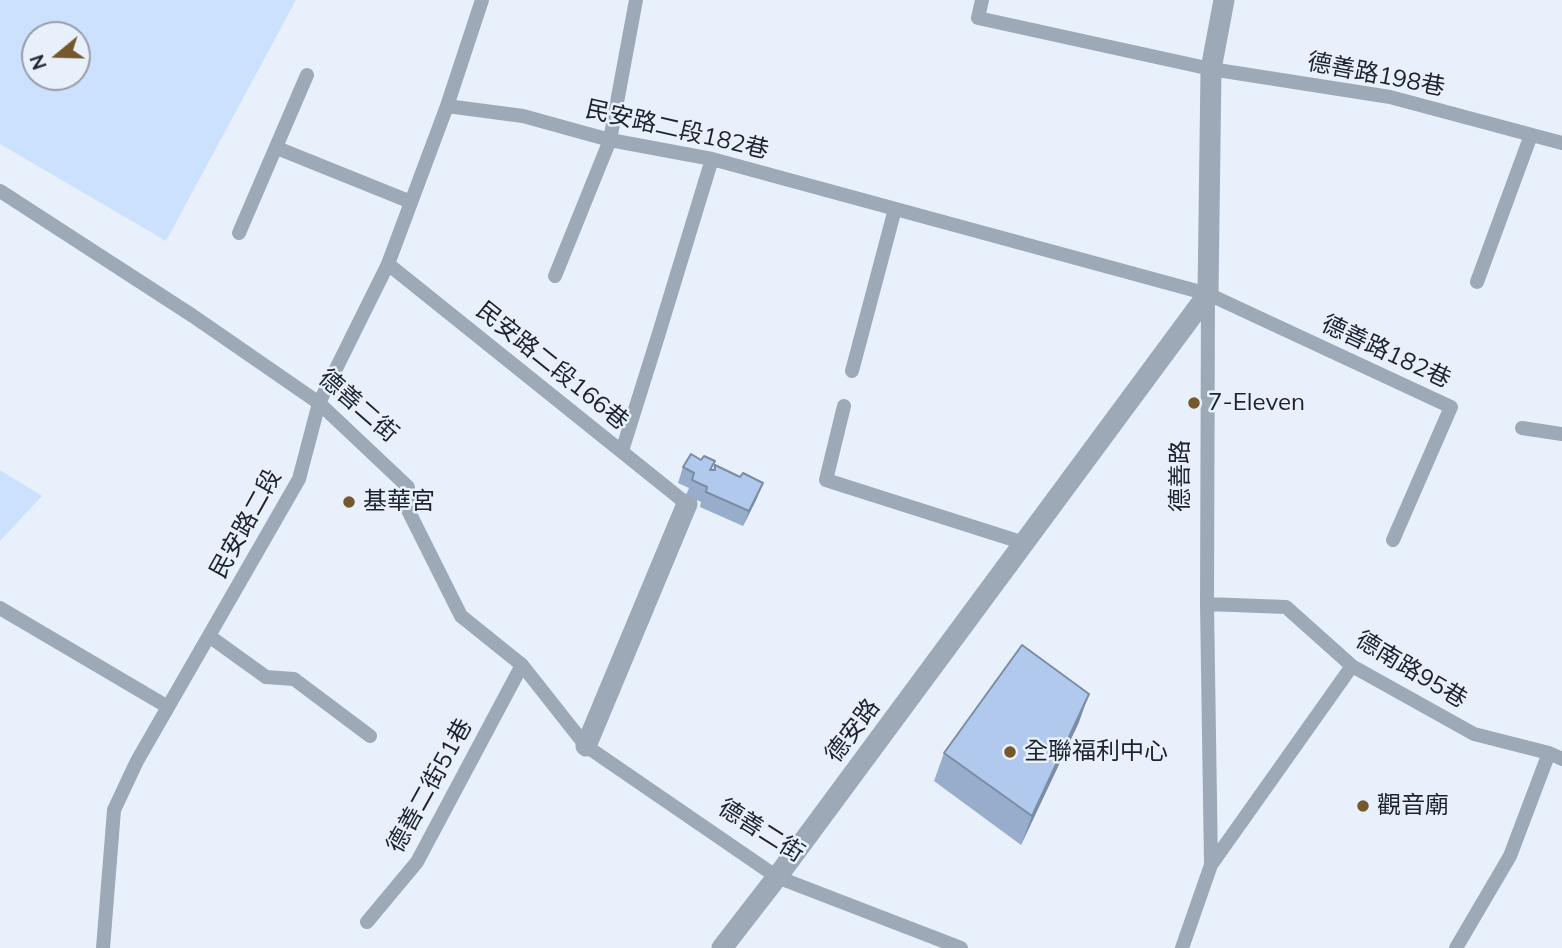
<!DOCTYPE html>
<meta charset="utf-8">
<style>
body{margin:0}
#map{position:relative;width:1562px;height:948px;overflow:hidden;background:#e8f0fb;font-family:Mulish,sans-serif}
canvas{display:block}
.north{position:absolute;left:21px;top:21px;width:70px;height:70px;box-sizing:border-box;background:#e8f0fb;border:2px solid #969ea9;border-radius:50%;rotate:251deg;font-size:19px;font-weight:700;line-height:28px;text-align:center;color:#1b232d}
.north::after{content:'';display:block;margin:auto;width:24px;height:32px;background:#75592c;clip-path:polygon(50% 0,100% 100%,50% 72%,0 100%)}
</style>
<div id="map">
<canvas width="1562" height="948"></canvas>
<div class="north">N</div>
</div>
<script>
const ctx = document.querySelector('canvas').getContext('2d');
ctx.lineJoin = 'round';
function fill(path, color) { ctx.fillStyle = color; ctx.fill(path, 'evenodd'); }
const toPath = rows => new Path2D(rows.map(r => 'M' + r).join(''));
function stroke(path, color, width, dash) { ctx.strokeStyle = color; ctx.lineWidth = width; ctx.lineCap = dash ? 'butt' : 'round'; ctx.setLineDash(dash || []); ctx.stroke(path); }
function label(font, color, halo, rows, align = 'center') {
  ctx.font = font + ' Mulish,"Noto Sans TC",sans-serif'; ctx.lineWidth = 5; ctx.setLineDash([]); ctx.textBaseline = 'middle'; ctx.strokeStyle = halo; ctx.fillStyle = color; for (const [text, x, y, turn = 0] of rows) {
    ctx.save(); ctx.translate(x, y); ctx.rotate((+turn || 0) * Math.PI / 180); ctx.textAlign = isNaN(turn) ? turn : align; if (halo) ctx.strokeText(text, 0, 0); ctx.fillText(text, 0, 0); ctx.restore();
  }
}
const green = toPath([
 [0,0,296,0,166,241,0,144],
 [77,35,77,77,35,77,35,35],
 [0,470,42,496,0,541]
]);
const lane = toPath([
 [982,0,978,18,1211,69,1390,97,1562,143],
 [447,106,523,116,610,140,712,159,1208,294,1451,407,1393,540],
 [277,148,411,202],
 [0,191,193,316,319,403,408,487,408,510,461,616,522,665,586,746,777,877,961,948],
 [239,233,307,75],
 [388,264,687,504],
 [555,276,610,140,636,0],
 [1477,282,1531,135],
 [852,371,895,209],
 [844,406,826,480,1024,543],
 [1522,428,1562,434],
 [622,451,659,333,712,159],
 [1207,604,1286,607,1352,666,1474,734,1549,753,1562,759],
 [0,608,168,707],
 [209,636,266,677,294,679,370,736],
 [1211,865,1352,666],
 [367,922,417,862,522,665],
 [103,948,114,810,137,761,299,479,319,403,388,264,447,106,482,0],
 [1182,948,1211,865,1207,604,1208,294],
 [1456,948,1510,856,1549,753]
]);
const street = toPath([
 [586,746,687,504],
 [722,948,777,877,1208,294,1211,69,1224,0]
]);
const wall = toPath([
 [701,460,712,470,713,470,715,465,757,498,743,526,700,507,701,502,686,495,689,488,678,483,683,467],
 [1079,722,1021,845,934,781,944,753]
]);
const shadedWall = toPath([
 [763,483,757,498,743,526,749,511],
 [1089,694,1079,722,1021,845,1032,816]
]);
const building = toPath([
 [691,454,701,460,704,456,715,461,710,470,715,470,715,465,740,477,743,473,763,483,749,511,706,492,707,487,692,480,694,473,683,467,691,454],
 [1022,645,1089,694,1032,816,944,753,1022,645]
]);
const markers = [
 [1194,403,7,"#75592c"],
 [349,502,7,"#75592c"],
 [1010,752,7,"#75592c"],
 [1363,806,7,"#75592c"]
];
const streetNames = [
 ["德善路198巷",1376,75,11],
 ["民安路二段182巷",677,130,13],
 ["德善路182巷",1386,352,25],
 ["民安路二段166巷",552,366,39],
 ["德善二街",358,406,41],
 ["德善路",1181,476,-90],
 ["民安路二段",246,524,-61],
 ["德南路95巷",1411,670,31],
 ["德安路",853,731,-53],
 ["德善二街51巷",430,786,-61],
 ["德善二街",761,831,32]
];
const poiNames = [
 ["7-Eleven",1208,403],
 ["基華宮",363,502],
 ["全聯福利中心",1024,752],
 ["觀音廟",1377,806]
];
fill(green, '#cce1fe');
stroke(lane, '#9ea9b8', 14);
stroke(street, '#9ea9b8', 21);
fill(wall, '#97adcb');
fill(shadedWall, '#7b8da5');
fill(building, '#b0c9ec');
stroke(building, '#7b8da5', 2);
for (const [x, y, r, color] of markers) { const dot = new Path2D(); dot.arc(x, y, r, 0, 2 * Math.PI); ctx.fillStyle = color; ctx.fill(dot); stroke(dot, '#e8f0fb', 2.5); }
label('24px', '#1b232d', '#e8f0fb', streetNames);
label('24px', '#1b232d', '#e8f0fb', poiNames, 'left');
</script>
